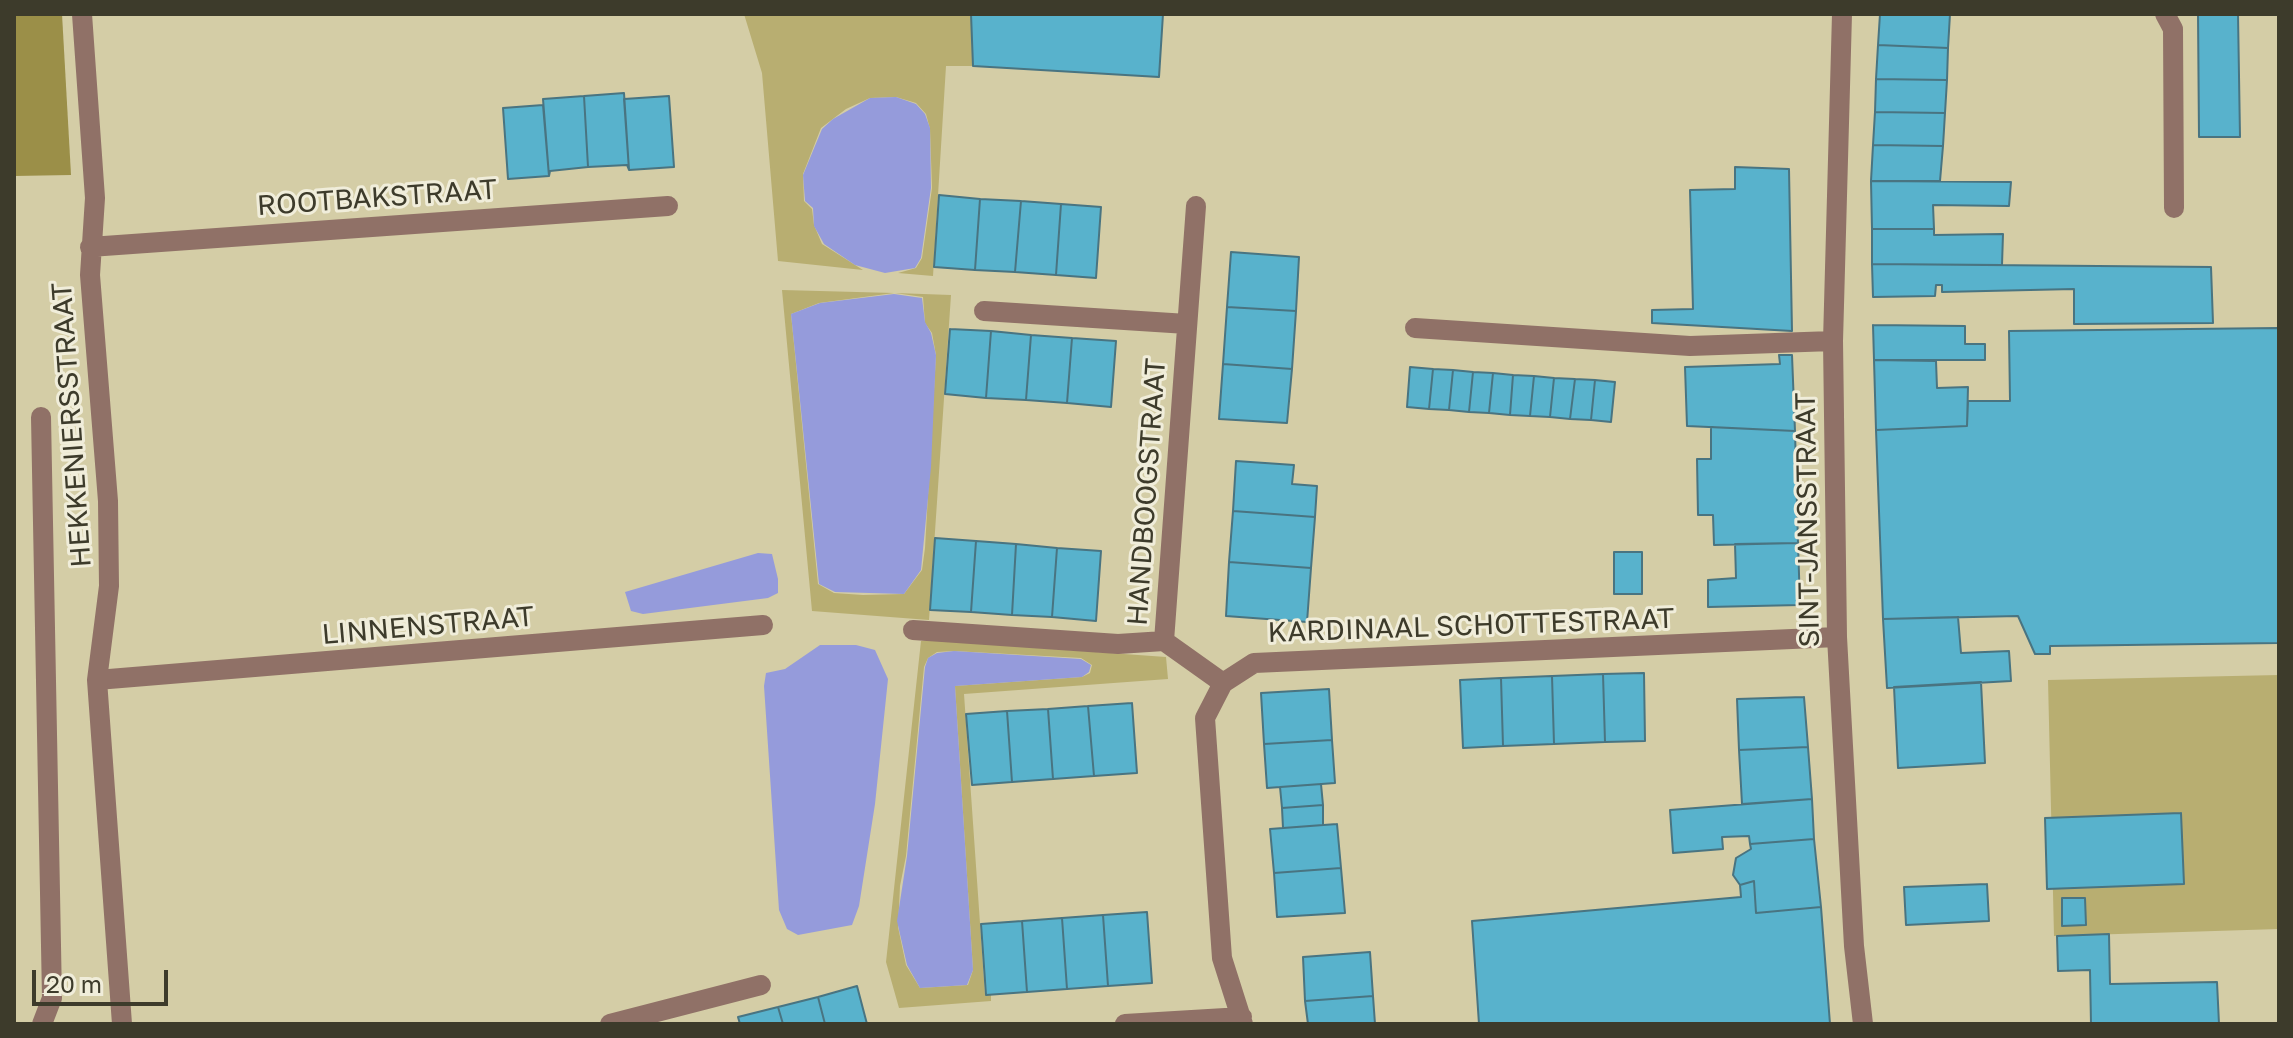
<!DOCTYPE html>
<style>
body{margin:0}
#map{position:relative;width:2293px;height:1038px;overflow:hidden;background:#d4cda6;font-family:"Golos Text",sans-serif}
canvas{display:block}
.frame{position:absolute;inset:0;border:16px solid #3d3b2b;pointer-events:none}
.scale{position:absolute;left:32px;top:970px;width:136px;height:36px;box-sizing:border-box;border:4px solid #3d3b2b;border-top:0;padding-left:10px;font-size:24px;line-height:28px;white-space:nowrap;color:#3d3b2b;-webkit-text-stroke:6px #f0edda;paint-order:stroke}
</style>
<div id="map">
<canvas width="2293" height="1038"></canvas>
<div class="frame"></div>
<div class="scale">20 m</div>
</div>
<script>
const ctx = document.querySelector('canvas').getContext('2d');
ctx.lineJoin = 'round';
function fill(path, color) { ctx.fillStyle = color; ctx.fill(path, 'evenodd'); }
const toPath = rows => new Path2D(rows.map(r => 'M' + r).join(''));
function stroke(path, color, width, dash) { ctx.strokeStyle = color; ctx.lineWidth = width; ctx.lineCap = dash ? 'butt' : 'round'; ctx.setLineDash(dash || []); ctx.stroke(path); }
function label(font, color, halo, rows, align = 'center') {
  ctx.font = font + ' "Golos Text",sans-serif'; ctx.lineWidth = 6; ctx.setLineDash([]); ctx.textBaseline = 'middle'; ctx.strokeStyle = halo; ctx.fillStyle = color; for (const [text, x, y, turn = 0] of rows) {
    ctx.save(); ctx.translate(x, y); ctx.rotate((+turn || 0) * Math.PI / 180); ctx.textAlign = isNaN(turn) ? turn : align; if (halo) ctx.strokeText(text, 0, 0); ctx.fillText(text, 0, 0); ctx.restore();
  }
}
const green = toPath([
 [744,14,971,14,973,66,946,66,933,276,898,273,916,268,922,258,932,188,930,129,926,114,916,103,896,97,870,98,846,109,821,128,803,174,804,201,812,209,814,225,822,244,863,270,778,261,762,73],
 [782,290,894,293,819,303,791,314,818,584,834,593,863,595,904,594,922,570,925,548,936,355,932,333,925,323,923,297,895,293,951,295,929,620,812,611],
 [928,640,1166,657,1168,679,964,694,985,995,991,994,991,1001,899,1008,886,962,921,641],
 [954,651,1081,658,1092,665,1090,673,1082,677,955,686,973,970,968,985,920,988,906,965,898,927,900,886,906,856,924,667,928,658,937,652],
 [2279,675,2279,929,2054,936,2048,680]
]);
const forest = toPath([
 [14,14,62,14,71,175,14,176]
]);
const water = toPath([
 [896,97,916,104,925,114,930,128,931,188,921,258,915,268,885,273,855,265,824,244,814,226,813,208,805,201,803,175,822,129,833,119,870,98],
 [894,294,922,298,925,322,931,333,936,355,931,467,921,570,904,594,835,592,819,584,791,314,820,303],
 [758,553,772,554,778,579,778,593,768,598,643,614,631,611,625,592],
 [820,645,856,645,875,650,888,679,875,804,859,906,852,925,798,935,787,929,779,910,764,686,766,673,785,669],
 [954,651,1081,659,1091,665,1089,672,1082,677,955,686,973,970,967,985,920,988,907,965,897,921,907,856,925,667,928,658,937,653]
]);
const building = toPath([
 [971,14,1163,14,1159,77,973,66,971,14],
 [1880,14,1950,14,1948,48,1878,45,1880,14],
 [2198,14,2238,14,2240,137,2199,137,2198,14],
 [1878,45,1948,48,1947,80,1876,79,1878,45],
 [1876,79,1947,80,1945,113,1875,112,1876,79],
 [624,93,629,170,627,165,588,167,584,96,624,93],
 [584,96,588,167,550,171,549,176,543,99,584,96],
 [669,96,674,167,629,170,624,99,669,96],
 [543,105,549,176,508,179,503,108,543,105],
 [1875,112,1945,113,1943,146,1873,145,1875,112],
 [1873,145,1943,146,1940,181,1871,181,1873,145],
 [1735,167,1789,169,1792,331,1652,323,1652,310,1693,309,1690,190,1735,189,1735,167],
 [1871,181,2011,182,2009,206,1933,205,1934,229,1872,229,1871,181],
 [939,195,980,199,975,270,934,267,939,195],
 [980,199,1021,201,1015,272,975,270,980,199],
 [1021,201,1061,204,1056,275,1015,272,1021,201],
 [1061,204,1101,207,1096,278,1056,275,1061,204],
 [1872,229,1934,229,1934,235,2003,234,2002,265,1872,264,1872,229],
 [1231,252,1299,257,1296,311,1227,307,1231,252],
 [1872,264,2211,267,2213,323,2074,324,2074,289,1942,292,1942,285,1936,285,1935,296,1873,297,1872,264],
 [1227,307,1296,311,1292,369,1223,364,1227,307],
 [1873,325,1965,326,1965,344,1985,344,1985,360,1874,360,1873,325],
 [2279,328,2279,643,2050,646,2050,654,2035,654,2018,616,1883,619,1876,430,1967,426,1968,401,2010,401,2009,331,2279,328],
 [950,329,991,331,986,398,945,394,950,329],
 [991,331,1031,335,1026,400,986,398,991,331],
 [1031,335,1072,338,1067,403,1026,400,1031,335],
 [1072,338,1116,341,1111,407,1067,403,1072,338],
 [1779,355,1792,355,1795,431,1687,426,1685,367,1780,364,1779,355],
 [1874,360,1936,361,1937,388,1968,387,1967,426,1876,430,1874,360],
 [1223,364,1292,369,1287,423,1219,419,1223,364],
 [1410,367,1433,369,1429,409,1407,407,1410,367],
 [1433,369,1453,370,1449,410,1429,409,1433,369],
 [1453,370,1473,372,1469,412,1449,410,1453,370],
 [1473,372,1493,373,1489,413,1469,412,1473,372],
 [1493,373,1513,375,1510,415,1489,413,1493,373],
 [1513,375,1534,376,1530,416,1510,415,1513,375],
 [1534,376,1554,378,1550,417,1530,416,1534,376],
 [1554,378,1575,379,1570,419,1550,417,1554,378],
 [1575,379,1595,380,1591,420,1570,419,1575,379],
 [1595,380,1615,382,1611,422,1591,420,1595,380],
 [1711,427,1795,431,1798,543,1714,545,1713,515,1698,515,1697,459,1711,459,1711,427],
 [1236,461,1294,465,1292,484,1317,486,1315,517,1233,511,1236,461],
 [1233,511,1315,517,1311,568,1229,562,1233,511],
 [935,538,976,541,971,612,930,610,935,538],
 [976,541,1016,544,1012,615,971,612,976,541],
 [1798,543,1800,605,1708,607,1708,580,1736,578,1735,544,1798,543],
 [1016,544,1057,548,1052,617,1012,615,1016,544],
 [1057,548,1101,551,1096,621,1052,617,1057,548],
 [1614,552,1642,552,1642,594,1614,594,1614,552],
 [1229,562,1311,568,1307,622,1226,616,1229,562],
 [1958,617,1961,653,2009,651,2011,681,1887,688,1883,619,1958,617],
 [1644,673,1645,741,1605,742,1603,674,1644,673],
 [1603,674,1605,742,1554,744,1552,676,1603,674],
 [1552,676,1554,744,1503,746,1501,678,1552,676],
 [1501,678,1503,746,1463,748,1460,680,1501,678],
 [1981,682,1985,763,1898,768,1894,687,1981,682],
 [1329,689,1332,740,1264,744,1261,693,1329,689],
 [1804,697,1808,747,1739,750,1737,699,1804,697],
 [1132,703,1137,773,1094,776,1088,706,1132,703],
 [1088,706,1094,776,1053,779,1048,709,1088,706],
 [1048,709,1053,779,1012,782,1007,711,1048,709],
 [1007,711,1012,782,972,785,966,714,1007,711],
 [1332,740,1335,783,1267,788,1264,744,1332,740],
 [1808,747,1812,799,1742,804,1739,750,1808,747],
 [1321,784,1323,805,1282,808,1280,787,1321,784],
 [1812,799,1814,839,1750,844,1749,836,1722,837,1723,849,1673,853,1670,810,1812,799],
 [1323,805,1323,825,1283,828,1282,808,1323,805],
 [2181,813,2184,884,2047,889,2045,818,2181,813],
 [1337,824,1341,868,1274,873,1270,829,1337,824],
 [1814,839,1821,907,1756,913,1754,881,1740,885,1733,875,1736,858,1751,849,1750,844,1814,839],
 [1341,868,1345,913,1277,917,1274,873,1341,868],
 [1754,881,1756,913,1821,907,1830,1024,1479,1024,1472,921,1741,897,1740,885,1754,881],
 [1987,884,1989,921,1906,925,1904,887,1987,884],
 [2062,898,2085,898,2086,925,2062,926,2062,898],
 [1147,912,1152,983,1108,986,1103,915,1147,912],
 [1103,915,1108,986,1067,989,1062,918,1103,915],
 [1062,918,1067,989,1027,992,1022,921,1062,918],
 [1022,921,1027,992,986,995,981,924,1022,921],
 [2109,934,2110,984,2217,982,2219,1024,2091,1024,2090,970,2058,971,2057,936,2109,934],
 [1370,952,1373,996,1305,1001,1303,957,1370,952],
 [857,986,867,1024,825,1024,818,997,857,986],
 [1373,996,1375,1024,1308,1024,1305,1001,1373,996],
 [818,997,825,1024,783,1024,778,1007,818,997],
 [778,1007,783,1024,740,1024,738,1017,778,1007]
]);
const minor = toPath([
 [82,14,95,198,90,275,108,501,109,586,97,680,122,1024],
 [1842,14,1833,341,1837,637,1854,946,1863,1024],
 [2165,14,2173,29,2174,208],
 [1196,206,1164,641,1223,683],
 [90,247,668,206],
 [984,311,1187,324],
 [1415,328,1690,346,1833,341],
 [41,417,52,998,42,1024],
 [913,630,1118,644,1164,641],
 [97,680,763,625],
 [610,1024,761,985],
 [1125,1024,1242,1017],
 [1243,1024,1222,958,1205,718,1223,683,1254,663,1837,637]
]);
const streetNames = [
 ["ROOTBAKSTRAAT",377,198,-4],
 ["HEKKENIERSSTRAAT",72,425,-94],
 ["HANDBOOGSTRAAT",1147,492,-86],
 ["SINT-JANSSTRAAT",1808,520,-91],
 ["LINNENSTRAAT",428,626,-5],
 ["KARDINAAL SCHOTTESTRAAT",1471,626,-2]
];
fill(green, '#b8ae71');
fill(forest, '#9b8f48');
fill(water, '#959bdb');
fill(building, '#58b2cc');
stroke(building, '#497481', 2);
stroke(minor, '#907167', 20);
label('28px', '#3d3b2b', '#f0edda', streetNames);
</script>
